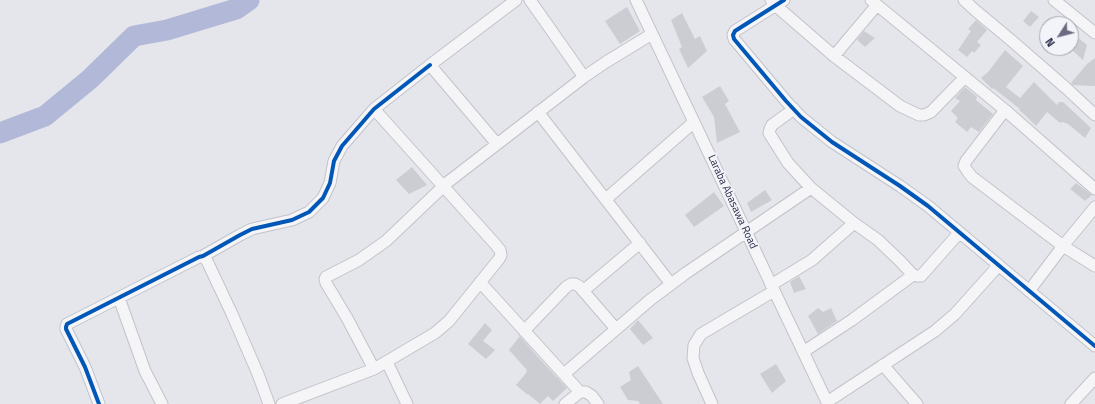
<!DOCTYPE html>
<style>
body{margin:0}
#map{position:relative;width:1095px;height:404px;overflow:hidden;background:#e5e6eb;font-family:"Titillium Web",sans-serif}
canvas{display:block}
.north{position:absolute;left:1039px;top:16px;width:40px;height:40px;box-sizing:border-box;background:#f3f4f9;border:1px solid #a2a4b2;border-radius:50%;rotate:234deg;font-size:11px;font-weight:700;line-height:16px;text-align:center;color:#292b47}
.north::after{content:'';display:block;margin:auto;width:14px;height:18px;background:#6b6c80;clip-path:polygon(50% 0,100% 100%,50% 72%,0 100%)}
</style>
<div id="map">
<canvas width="1095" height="404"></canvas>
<div class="north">N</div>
</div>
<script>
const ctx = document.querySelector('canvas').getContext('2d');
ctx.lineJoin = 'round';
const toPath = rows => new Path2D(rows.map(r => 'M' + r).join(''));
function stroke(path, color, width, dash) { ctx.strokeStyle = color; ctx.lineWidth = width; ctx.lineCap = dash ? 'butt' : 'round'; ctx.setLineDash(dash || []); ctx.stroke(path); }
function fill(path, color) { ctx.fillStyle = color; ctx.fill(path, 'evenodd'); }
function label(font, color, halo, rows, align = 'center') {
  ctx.font = font + ' "Titillium Web",sans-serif'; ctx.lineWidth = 3.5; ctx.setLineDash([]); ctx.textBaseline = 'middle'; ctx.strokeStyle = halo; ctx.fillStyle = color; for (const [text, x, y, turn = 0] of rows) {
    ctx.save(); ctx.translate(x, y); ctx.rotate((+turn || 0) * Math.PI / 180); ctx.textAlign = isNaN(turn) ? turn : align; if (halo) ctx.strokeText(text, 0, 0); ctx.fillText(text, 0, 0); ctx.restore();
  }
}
const river = toPath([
 [0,133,45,116,90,79,134,36,167,30,236,9,249,0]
]);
const building = toPath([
 [627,7,640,31,620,44,605,21],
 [1031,11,1039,17,1030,27,1023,21],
 [682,13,695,39,700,36,707,51,688,68,679,49,682,47,671,20],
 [976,20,987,30,977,42,981,45,974,53,972,51,967,57,958,50,971,31,968,29],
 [864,31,875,38,865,47,857,40],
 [1071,32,1087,45,1083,60,1071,49],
 [1005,50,1023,66,1006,87,1020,98,1034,82,1057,105,1059,102,1063,102,1091,128,1085,138,1068,124,1063,122,1060,123,1047,112,1036,126,1023,113,1019,110,1020,109,993,88,992,89,981,78,988,72],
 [1095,58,1095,86,1073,85,1071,83,1087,64],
 [720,86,729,101,725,104,740,132,717,143,714,117,702,97],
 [965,87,977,97,976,100,993,114,979,132,971,127,967,132,955,122,958,118,951,111,960,101,955,98],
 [412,167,427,185,409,194,396,180],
 [1076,183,1092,195,1085,201,1070,189],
 [765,190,772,200,751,212,747,203],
 [714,192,724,206,694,227,685,215],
 [799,276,806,289,794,293,790,282],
 [818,308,823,312,831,308,837,321,818,334,808,316],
 [638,320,653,338,643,345,630,329],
 [485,323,492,330,483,341,495,350,486,359,468,344],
 [520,336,538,357,567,388,553,401,548,396,540,404,528,394,528,395,516,385,527,372,526,371,527,370,509,350],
 [776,364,786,381,772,393,760,374],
 [638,366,663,404,640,404,638,401,628,400,620,387,631,380,629,372]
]);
const minor = toPath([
 [530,0,584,77],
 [636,0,828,404],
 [771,0,775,5,834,56,900,106,919,115,924,115,931,112,965,77],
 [784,0,735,31,733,35,734,39,786,101,801,117,832,142,900,186,928,206,1095,346],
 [871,0,1005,110,1095,189],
 [964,0,976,11,1012,41,1066,88,1095,115],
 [1054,0,1095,33],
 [834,56,877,5],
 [794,109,772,125,770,129,769,133,788,163,811,188,854,223,878,240,900,261,913,275,917,276,921,276,959,233],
 [1005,110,966,161,964,166,968,172,972,177,1063,246,1095,266],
 [538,112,671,284],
 [497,144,430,65,516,0],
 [606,199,694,122],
 [203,256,207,261,232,314,258,374,269,404],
 [480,282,580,392],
 [771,285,812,260,854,223],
 [583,291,640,243],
 [1029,291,1063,246,1095,207],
 [119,298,145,371,162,404],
 [524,331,566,287,571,284,575,284,579,286,616,329],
 [803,352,852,320,913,275],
 [387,362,407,404],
 [883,365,917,404],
 [374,369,347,318,326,283,325,279,326,277,359,260,386,241,448,182,584,77,606,62,652,34],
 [564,374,650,300,686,273,811,188],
 [827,402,935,331,955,314,999,265],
 [99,404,85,367,66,329,66,327,67,324,199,257,203,256,240,235,252,229,292,220,309,212,323,198,330,183,334,161,342,146,374,109,430,65],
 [282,404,374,369,435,333,449,321,499,259,501,255,500,250,496,245,374,109],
 [565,404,580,392,586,392,592,396,598,404],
 [712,404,698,373,693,358,694,345,701,334,774,291],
 [1071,404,1095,378]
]);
const cycleway = toPath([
 [784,0,735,31,733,35,734,39,786,101,801,117,832,142,900,186,928,206,1095,346],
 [99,404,85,367,66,329,66,327,67,324,199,257,203,256,240,235,252,229,292,220,309,212,323,198,330,183,334,161,342,146,374,109,430,65]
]);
const streetNames = [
 ["Laraba Abasawa Road",732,202,65]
];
stroke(river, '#b1b8d8', 21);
fill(building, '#cccdd3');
stroke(minor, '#c2c3c9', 13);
stroke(minor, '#f5f5f7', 11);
stroke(cycleway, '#0057b8', 4);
label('11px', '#292b47', '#f3f4f9', streetNames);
</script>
